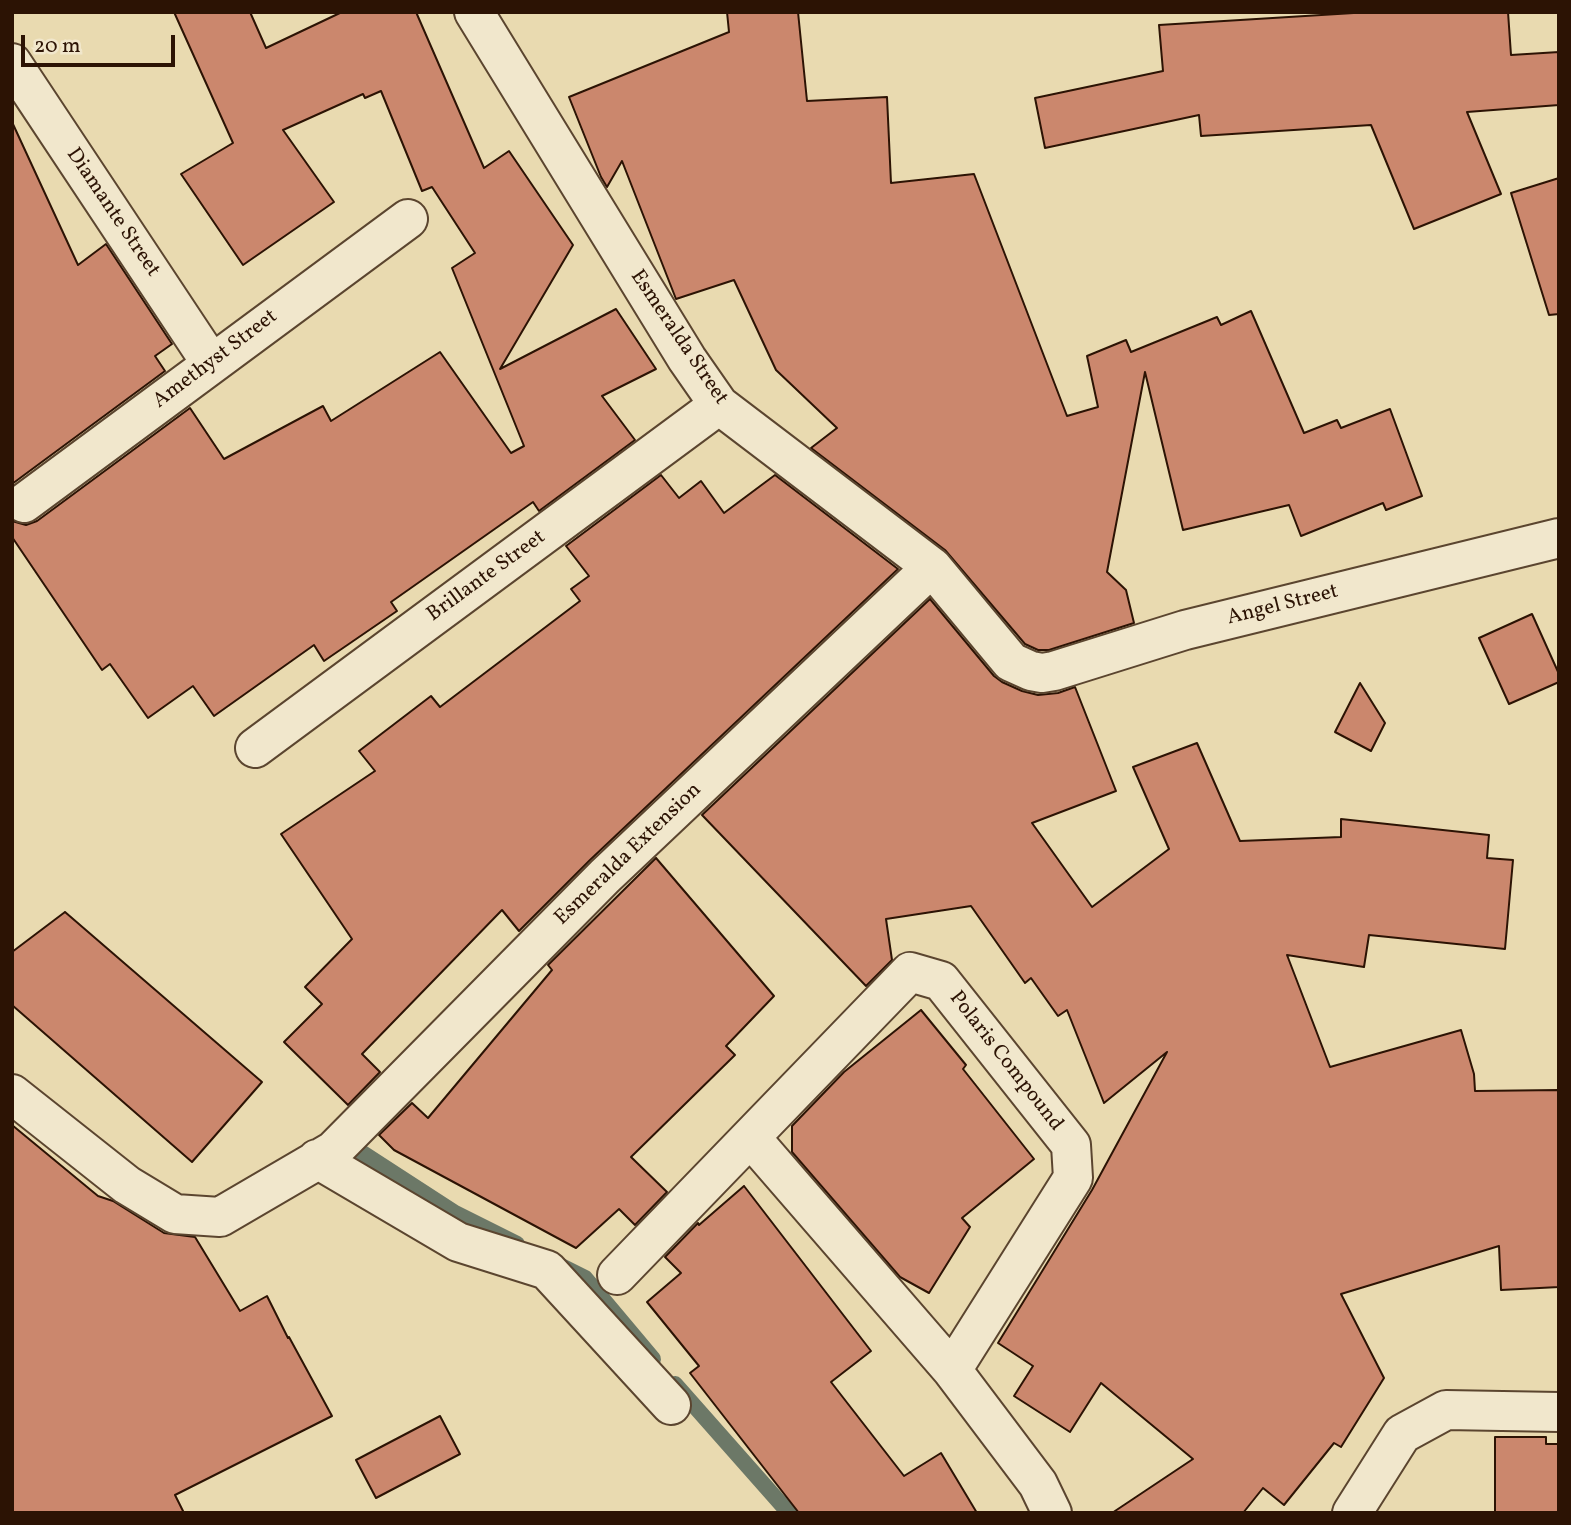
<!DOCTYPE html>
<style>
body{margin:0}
#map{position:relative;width:1571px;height:1525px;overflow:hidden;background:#e9dab0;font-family:Vollkorn,serif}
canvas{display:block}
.frame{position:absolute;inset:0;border:14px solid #2c1304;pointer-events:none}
.scale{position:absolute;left:21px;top:35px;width:154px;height:32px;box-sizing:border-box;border:4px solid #2c1304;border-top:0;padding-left:9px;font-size:21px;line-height:24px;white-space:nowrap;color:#2c1304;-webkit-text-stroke:5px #f1e7cc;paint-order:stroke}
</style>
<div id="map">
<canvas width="1571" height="1525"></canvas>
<div class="frame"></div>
<div class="scale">20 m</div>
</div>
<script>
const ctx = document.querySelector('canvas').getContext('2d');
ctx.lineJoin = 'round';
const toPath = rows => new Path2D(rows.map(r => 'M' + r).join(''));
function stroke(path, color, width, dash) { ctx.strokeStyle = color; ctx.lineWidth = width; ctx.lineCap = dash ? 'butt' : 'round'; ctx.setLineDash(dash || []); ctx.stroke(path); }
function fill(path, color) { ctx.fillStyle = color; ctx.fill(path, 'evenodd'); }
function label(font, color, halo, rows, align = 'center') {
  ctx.font = font + ' Vollkorn,serif'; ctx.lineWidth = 5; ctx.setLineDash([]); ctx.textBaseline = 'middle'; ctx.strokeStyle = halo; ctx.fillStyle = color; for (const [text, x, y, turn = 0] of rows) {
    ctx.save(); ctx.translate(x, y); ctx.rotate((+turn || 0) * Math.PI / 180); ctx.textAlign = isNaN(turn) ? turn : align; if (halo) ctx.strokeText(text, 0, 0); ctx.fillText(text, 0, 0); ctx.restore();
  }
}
const stream = toPath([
 [344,1141,455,1213,517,1244],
 [559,1265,585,1278,653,1359],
 [675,1384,789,1513]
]);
const building = toPath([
 [174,12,250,12,266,48,342,12,416,12,484,168,509,151,573,245,500,369,616,309,656,369,602,396,635,440,539,511,533,502,391,602,397,611,324,661,314,645,214,716,193,686,148,718,110,664,102,670,12,537,12,521,26,525,37,521,190,408,224,459,323,406,331,421,440,352,511,453,524,446,452,268,475,253,432,187,422,191,381,91,365,98,363,94,283,130,334,202,243,265,181,174,233,143,174,12],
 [727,12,798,12,807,101,887,97,891,183,974,174,1067,416,1098,407,1087,356,1126,340,1131,352,1217,317,1221,325,1251,311,1304,433,1337,420,1341,428,1390,409,1422,496,1386,510,1383,503,1301,536,1289,505,1183,530,1145,372,1107,572,1126,590,1134,623,1049,650,1038,650,1025,644,945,550,811,448,837,428,776,370,734,280,676,299,622,161,607,187,601,177,569,97,729,32,727,12],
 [1370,12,1508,12,1511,55,1559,52,1559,105,1467,112,1501,194,1414,229,1371,125,1201,136,1199,115,1045,148,1035,98,1163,71,1159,25,1370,12],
 [12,122,78,265,106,244,172,344,155,356,165,371,12,484,12,122],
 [1559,178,1559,314,1549,315,1511,193,1559,178],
 [661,475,679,498,701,481,724,513,775,475,898,569,590,860,519,931,502,910,362,1054,380,1072,348,1105,284,1042,322,1004,305,987,352,939,281,834,375,771,359,751,431,696,440,707,580,601,571,589,589,576,566,546,661,475],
 [930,599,994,676,1002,682,1022,691,1038,695,1058,693,1075,687,1116,791,1032,823,1092,907,1169,849,1133,767,1197,743,1240,841,1341,837,1341,819,1489,835,1487,858,1513,860,1505,949,1369,935,1364,967,1287,955,1330,1067,1461,1030,1474,1074,1475,1091,1559,1090,1559,1287,1501,1290,1499,1246,1341,1294,1384,1378,1341,1447,1334,1443,1284,1505,1263,1488,1243,1513,1112,1513,1193,1459,1101,1383,1070,1432,1014,1396,1033,1366,998,1343,1092,1190,1167,1052,1104,1103,1067,1010,1058,1016,1031,978,1025,983,971,906,886,919,892,960,866,986,702,815,930,599],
 [1532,614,1559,674,1559,682,1509,704,1479,638,1532,614],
 [1360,683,1385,723,1371,751,1335,732,1360,683],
 [656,858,774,996,726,1046,735,1055,631,1157,667,1192,635,1225,619,1209,576,1248,394,1150,379,1135,412,1103,428,1118,552,970,548,965,656,858],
 [65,912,262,1082,192,1162,12,1005,12,952,65,912],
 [921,1010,966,1065,963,1069,1034,1159,962,1218,970,1227,929,1293,900,1277,792,1152,792,1126,844,1072,921,1010],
 [12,1125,98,1196,113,1201,164,1233,195,1237,240,1311,267,1296,288,1338,289,1337,332,1416,175,1495,184,1513,12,1513,12,1125],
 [744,1186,871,1351,831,1382,904,1476,941,1453,977,1513,799,1513,690,1373,699,1366,647,1302,681,1273,665,1257,698,1223,699,1225,744,1186],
 [440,1416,460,1454,376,1498,356,1460,440,1416],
 [1495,1437,1546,1437,1546,1444,1559,1444,1559,1513,1495,1513,1495,1437]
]);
const minor = toPath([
 [474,12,687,359,719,405,932,567,1011,662,1031,671,1042,673,1054,671,1185,630,1559,538],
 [12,63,211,363],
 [24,503,408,219],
 [255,748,719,405],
 [12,1094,127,1185,175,1214,220,1217,333,1151,605,876,932,567],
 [751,1138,952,1370,1038,1484,1052,1513],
 [317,1159,458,1242,547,1270,671,1405],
 [617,1275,910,972,941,981,1071,1145,1073,1178,952,1370],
 [1352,1513,1402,1434,1446,1410,1559,1412]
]);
const streetNames = [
 ["Diamante Street",112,213,56],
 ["Esmeralda Street",678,338,56],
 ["Amethyst Street",216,360,-37],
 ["Brillante Street",487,577,-36],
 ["Angel Street",1283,606,-14],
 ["Esmeralda Extension",629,855,-44],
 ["Polaris Compound",1005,1062,52]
];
stroke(stream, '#6c7867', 16);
fill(building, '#cb876d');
stroke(building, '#2c1304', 2);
stroke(minor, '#5b452f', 42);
stroke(minor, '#f1e7cc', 38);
label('21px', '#2c1304', '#f1e7cc', streetNames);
</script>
